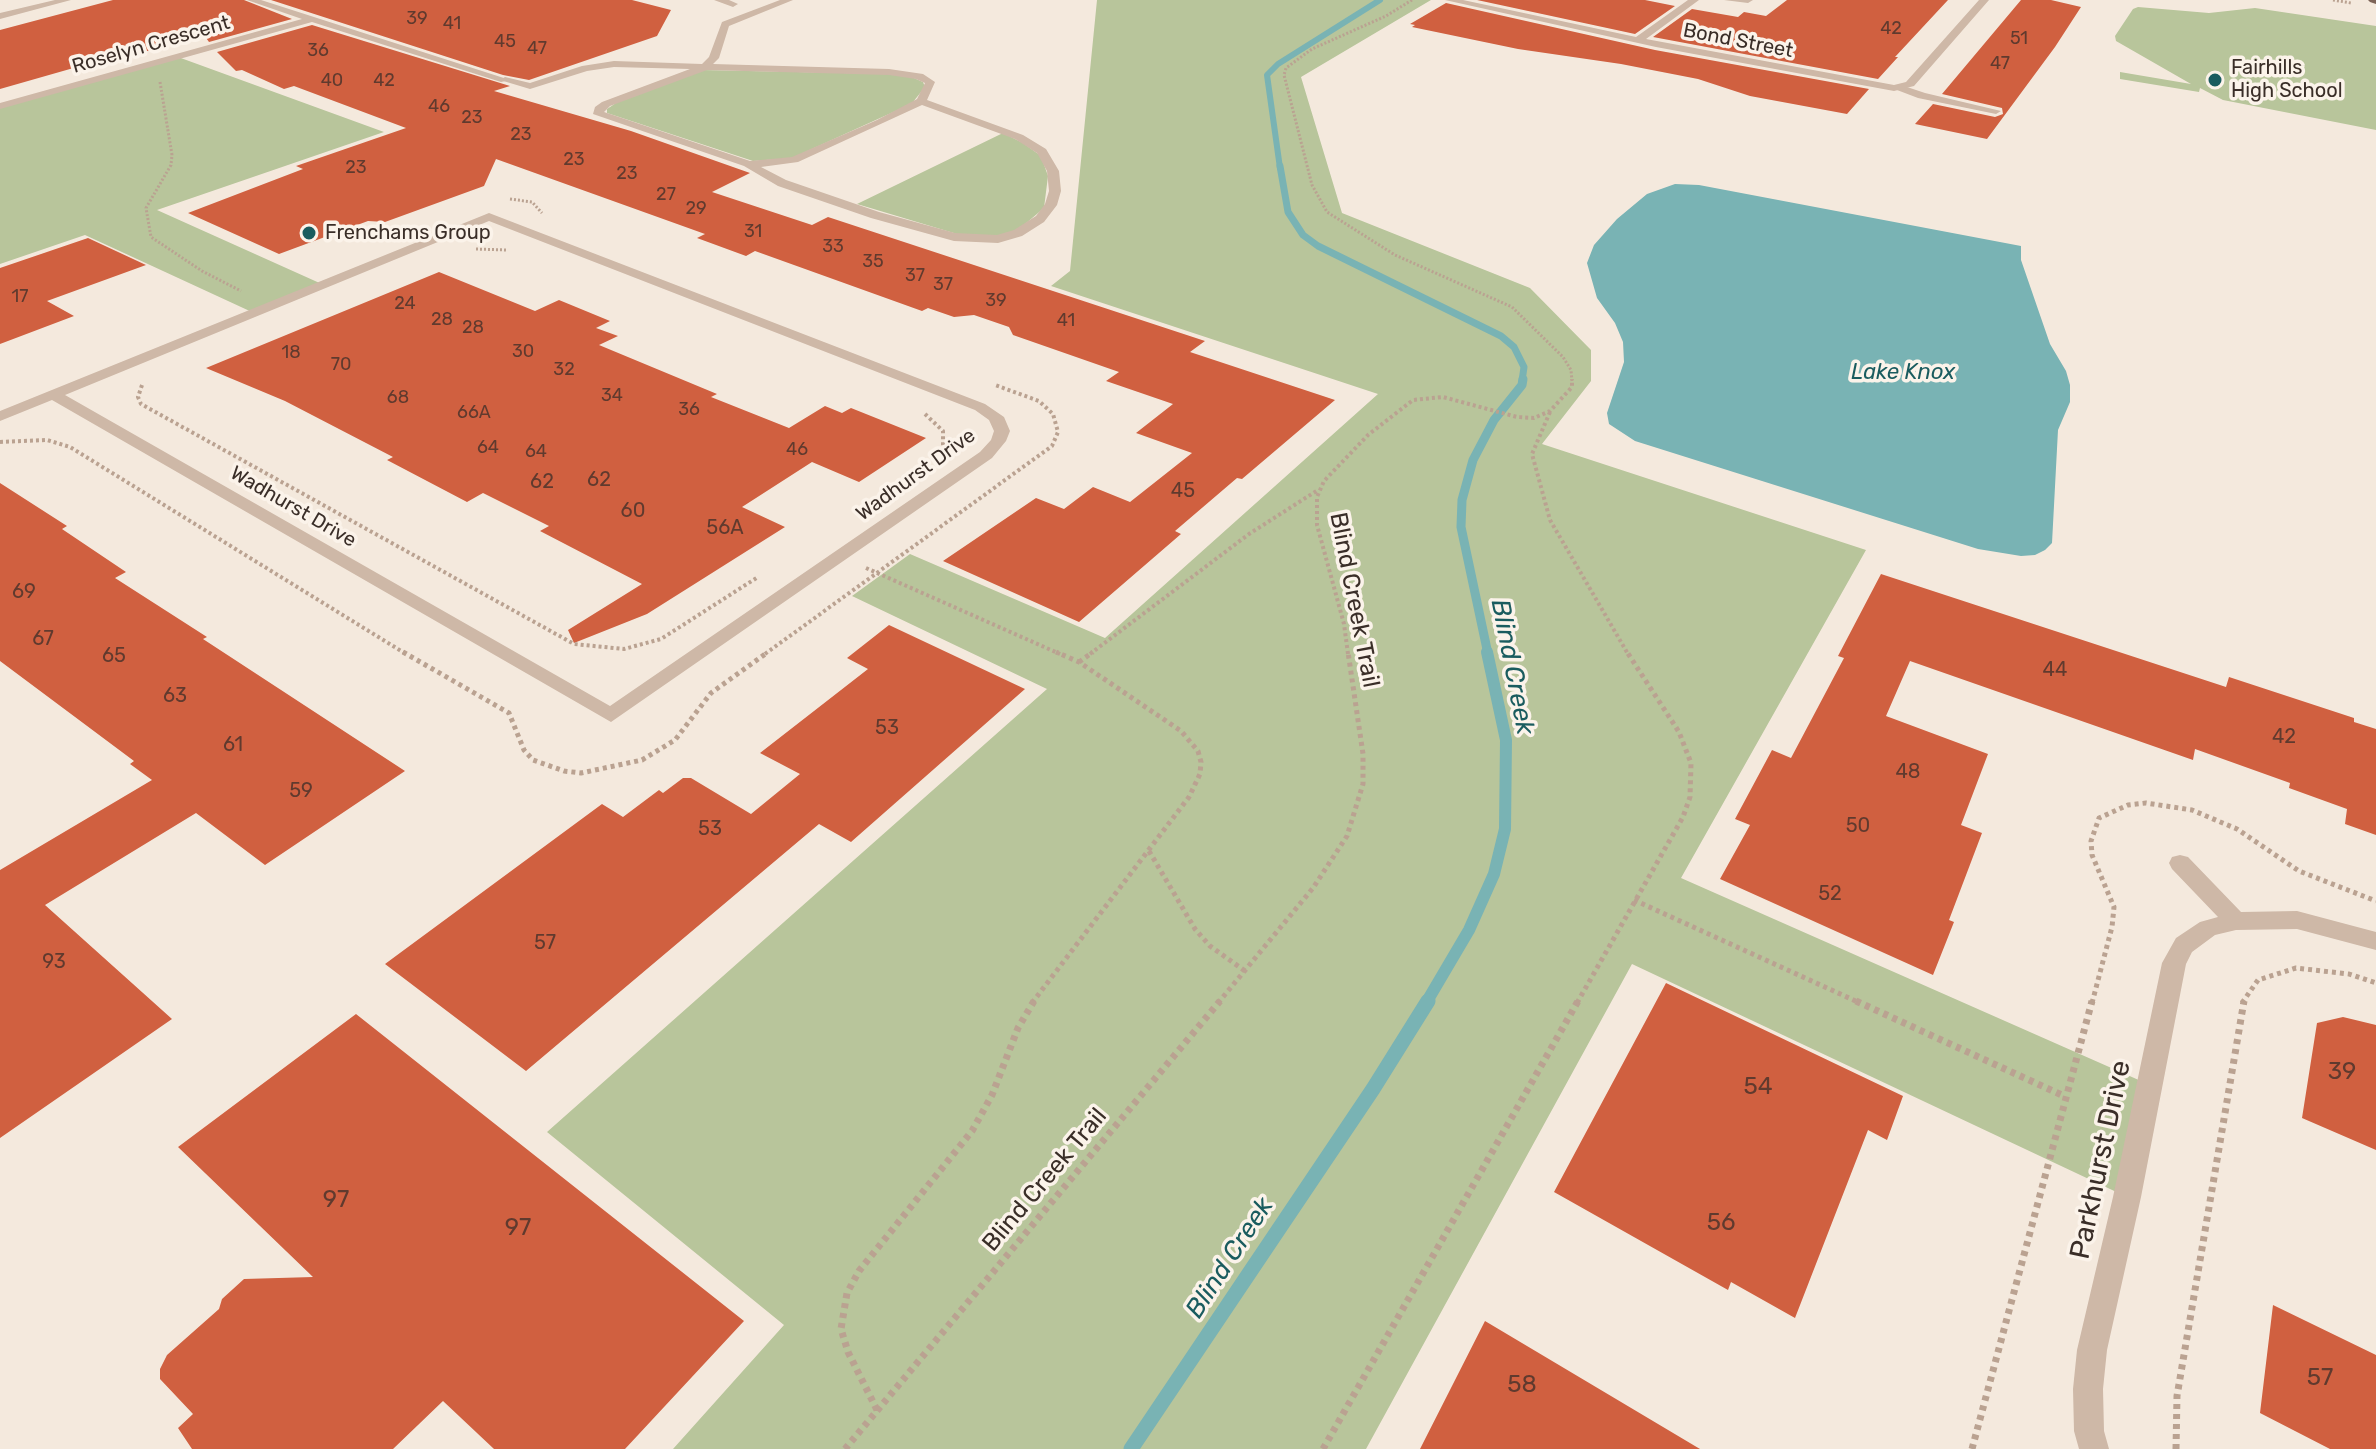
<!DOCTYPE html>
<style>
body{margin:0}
canvas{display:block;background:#f4e9dd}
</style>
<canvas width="2376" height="1449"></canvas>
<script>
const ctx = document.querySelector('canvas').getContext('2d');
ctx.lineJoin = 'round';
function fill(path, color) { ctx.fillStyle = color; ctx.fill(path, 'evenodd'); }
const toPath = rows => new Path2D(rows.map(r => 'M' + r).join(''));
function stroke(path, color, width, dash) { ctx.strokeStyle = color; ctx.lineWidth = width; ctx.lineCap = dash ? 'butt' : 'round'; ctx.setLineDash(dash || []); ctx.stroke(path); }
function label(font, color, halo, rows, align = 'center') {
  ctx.font = font + ' Rubik,sans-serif'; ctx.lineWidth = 7; ctx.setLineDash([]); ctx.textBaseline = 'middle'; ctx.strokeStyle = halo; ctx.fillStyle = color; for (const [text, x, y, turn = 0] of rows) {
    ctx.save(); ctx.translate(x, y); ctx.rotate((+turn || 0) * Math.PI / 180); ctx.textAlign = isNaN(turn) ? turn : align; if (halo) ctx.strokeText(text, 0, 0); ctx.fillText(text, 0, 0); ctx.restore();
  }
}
const green = toPath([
 [1097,0,1431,0,1301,77,1342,213,1530,288,1591,350,1591,381,1542,444,1866,550,1681,878,2150,1085,2127,1197,1632,964,1366,1449,673,1449,784,1325,547,1132,1047,689,852,596,910,554,1105,638,1378,394,1051,286,1070,271],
 [2138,7,2209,13,2255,8,2376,26,2376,130,2223,100,2200,88,2199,92,2120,79,2120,72,2191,84,2116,41,2115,36,2133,9],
 [178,57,384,132,157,210,324,285,254,313,85,235,0,264,0,106],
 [702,70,890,74,907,75,923,82,925,87,913,102,900,109,792,158,753,161,607,113,607,109,616,103],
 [1003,133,1023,143,1041,156,1048,176,1044,208,1018,230,993,238,957,234,857,204]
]);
const water = toPath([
 [1675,184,1699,185,2021,246,2021,260,2050,344,2066,371,2070,385,2070,402,2058,430,2052,543,2045,550,2035,555,2021,556,1978,549,1635,441,1609,424,1607,413,1624,362,1623,342,1615,323,1597,298,1587,263,1594,245,1617,219,1647,194]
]);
const streamFar4 = toPath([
 [1280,168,1267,75,1278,64,1380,0]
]);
const streamFar3 = toPath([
 [1280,166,1288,212,1303,235,1318,246,1501,336,1514,347,1524,367,1522,381]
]);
const streamFar2 = toPath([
 [1488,654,1461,527,1462,500,1473,460,1494,420,1522,385,1523,379]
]);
const streamFar1 = toPath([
 [1426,1003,1469,930,1494,874,1505,829,1506,740,1487,652]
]);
const stream = toPath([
 [1131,1449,1373,1089,1428,1001]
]);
const building = toPath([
 [113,0,244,0,292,19,209,42,204,35,126,57,119,55,0,89,0,30],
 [271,0,632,0,671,10,657,36,529,80,503,75],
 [1477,0,1645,0,1675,6,1635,34],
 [1787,0,1948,0,1895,57,1898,57,1878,79,1653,37,1692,9,1738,17,1744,12,1766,16],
 [2021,0,2051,0,2081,7,2055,47,1987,139,1915,124,1933,104,1995,117,2003,114,2002,108,1942,94],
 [1446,3,1655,50,1869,89,1847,114,1750,96,1698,79,1621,64,1518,49,1412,27,1415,25,1410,24],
 [312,25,510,86,494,91,631,131,750,173,712,192,812,225,828,217,1205,341,1190,352,1335,400,1242,479,1237,478,1175,531,1181,534,1079,622,943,561,1036,498,1064,509,1093,487,1130,502,1192,453,1136,433,1173,404,1106,381,1119,372,1013,335,1009,327,974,315,954,317,928,308,922,311,755,251,746,256,697,238,705,234,496,159,484,186,385,222,368,221,279,254,188,213,303,169,296,166,406,128,294,86,284,89,242,70,236,71,217,52],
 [88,238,146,265,47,301,74,316,0,344,0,268],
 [439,272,535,311,559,300,610,321,596,328,618,336,599,345,717,394,711,397,789,428,825,406,842,413,851,408,926,438,859,482,812,462,742,507,785,527,647,614,574,643,568,630,642,584,540,531,549,526,483,493,467,502,387,460,393,457,285,401,206,368],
 [0,483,67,526,62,529,126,572,115,578,207,637,203,639,405,771,265,865,196,813,45,905,172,1019,0,1138,0,870,152,780,130,764,134,761,0,661],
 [1881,574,2226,687,2229,677,2354,718,2354,722,2376,729,2376,835,2345,824,2347,809,2289,788,2290,783,2195,749,2193,760,1910,661,1886,716,1988,754,1961,825,1982,833,1949,920,1954,922,1933,975,1720,879,1750,825,1735,819,1772,750,1791,758,1844,658,1838,656],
 [889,625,1025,689,851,842,819,824,526,1071,385,964,602,804,623,817,659,790,663,793,683,778,691,778,751,814,800,774,760,753,868,669,847,658],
 [1666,983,1903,1096,1887,1140,1868,1130,1795,1318,1731,1282,1728,1290,1554,1192],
 [356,1014,744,1321,625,1449,494,1449,443,1401,393,1449,192,1449,178,1428,193,1414,160,1379,160,1369,167,1355,219,1309,222,1299,244,1279,313,1277,178,1147],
 [2343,1017,2376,1025,2376,1150,2302,1118,2317,1023],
 [2273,1305,2376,1355,2376,1449,2330,1449,2260,1413],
 [1485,1321,1700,1449,1420,1449]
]);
const pathFar3 = toPath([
 [1412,0,1386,16,1312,49,1286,68,1284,75,1312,185,1327,212,1395,255,1512,307,1563,357,1571,370,1572,381],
 [2333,0,2351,3],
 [160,82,172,155,171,165,146,208,151,237,202,271,241,291],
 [510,199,532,202,542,213],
 [476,249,506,250]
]);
const pathFar2 = toPath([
 [142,385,138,397,141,404,574,644,624,649,661,639,758,577],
 [1550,412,1532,454,1550,520,1628,654],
 [925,414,943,431,943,447,935,457],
 [0,442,47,440,70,447,406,654],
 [866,568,1060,654],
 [765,654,1052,446,1058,432,1053,414,1039,401,995,385],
 [1090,654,1249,534,1318,490],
 [1348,654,1344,624,1317,525,1317,497,1324,481,1368,435,1413,400,1443,397,1517,417,1534,418,1550,411,1572,387,1572,379]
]);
const pathFar1 = toPath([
 [403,652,509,713,524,750,533,760,564,771,581,773,642,760,675,740,711,693,768,652],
 [1079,662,1093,652],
 [1149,851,1195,929,1210,946,1245,971],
 [1634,900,1860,1003],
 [1032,1003,1189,797,1200,774,1201,762,1198,751,1181,731,1079,662,1056,652],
 [1218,1003,1313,888,1347,836,1363,784,1363,754,1348,652],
 [1577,1003,1683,817,1690,797,1691,763,1679,732,1627,652],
 [2092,1003,2112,927,2114,907,2092,855,2091,841,2099,818,2128,805,2146,803,2192,810,2237,829,2299,871,2376,901],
 [2242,1003,2258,980,2296,968,2349,974,2376,983]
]);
const path = toPath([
 [1856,1001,2064,1096],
 [877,1410,848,1352,841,1329,847,1293,859,1271,972,1131,992,1095,1018,1028,1034,1001],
 [845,1449,1220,1001],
 [1323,1449,1578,1001],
 [1972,1449,2092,1001],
 [2176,1449,2177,1396,2244,1001]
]);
const lane = toPath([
 [780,0,793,0,729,26,719,58,713,64,889,69,923,74,935,82,927,100,1023,135,1046,149,1059,171,1061,191,1057,205,1044,222,1022,236,998,243,954,241,871,218,778,186,744,166,593,114,595,107,602,102,690,69,614,67,587,71,530,89,500,80,505,77,530,83,582,66,614,61,702,64,709,57,722,22,780,0],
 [707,70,889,75,916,79,925,83,917,99,877,120,792,157,750,161,604,112,610,106,707,70],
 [922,105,1015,139,1037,153,1047,171,1049,191,1045,204,1036,216,1014,230,997,235,955,233,879,212,786,180,761,167,798,162,922,105],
 [1901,85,1925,93,2001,111,1996,114,1918,98,1897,90,1897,86,1901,85]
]);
const street = toPath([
 [55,0,71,0,0,19,0,13,55,0],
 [247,0,261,0,510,80,501,82,312,22,0,109,0,103,302,19,247,0],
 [714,0,729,0,738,4,733,7,714,0],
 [1445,0,1463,0,1636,37,1688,0,1699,0,1646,39,1894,85,1906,82,1979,0,1989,0,1914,86,1894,91,1656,47,1445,0],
 [1724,0,1753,0,1748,3,1724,0],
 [489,213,985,404,1004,417,1010,431,1006,441,992,458,611,722,52,400,0,421,0,411,489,213],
 [489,221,975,410,989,420,994,431,991,440,980,452,610,706,65,395,489,221],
 [2180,855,2188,857,2241,912,2297,911,2376,932,2376,950,2297,929,2236,930,2215,935,2192,952,2186,964,2141,1197,2107,1350,2103,1389,2104,1431,2109,1449,2079,1449,2074,1431,2073,1389,2077,1350,2113,1197,2162,963,2176,938,2200,922,2218,917,2172,869,2169,863,2172,857,2180,855]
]);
const primary = toPath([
 [2368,0,2376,0,2376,4,2370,2,2368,0]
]);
const markers = [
 [2215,80,8,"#1a5c5f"],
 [309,233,8,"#1a5c5f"]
];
const farNumbernames = [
 ["39",417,19],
 ["41",452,24],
 ["42",1891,29],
 ["51",2019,39],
 ["45",505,42],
 ["47",537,49],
 ["36",318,51],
 ["47",2000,64],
 ["40",332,81],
 ["42",384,81],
 ["46",439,107],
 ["23",472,118],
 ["23",521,135],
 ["23",574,160],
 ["23",356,168],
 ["23",627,174],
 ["27",666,195],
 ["29",696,209],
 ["31",753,232],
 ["33",833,247],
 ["35",873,262],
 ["37",915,276],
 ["37",943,285],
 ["17",20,297],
 ["39",996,301],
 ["24",405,304],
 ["28",442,320],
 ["41",1066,321],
 ["28",473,328],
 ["30",523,352],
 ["18",291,353],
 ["70",341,365],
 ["32",564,370],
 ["34",612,396],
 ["68",398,398],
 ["36",689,410],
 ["66A",474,413],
 ["64",488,448],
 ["46",797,450],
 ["64",536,452]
];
const farStreetnames = [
 ["Bond Street",1738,41,11],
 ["Roselyn Crescent",151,45,-16],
 ["Wadhurst Drive",916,475,-36],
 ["Wadhurst Drive",293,507,30]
];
const farPoinames = [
 ["Fairhills",2231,68],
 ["High School",2231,91],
 ["Frenchams Group",325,233]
];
const numberNames = [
 ["62",599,480],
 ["62",542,482],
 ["45",1183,491],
 ["60",633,511],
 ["56A",725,528],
 ["69",24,592],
 ["67",43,639],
 ["65",114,656],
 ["44",2055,670],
 ["63",175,696],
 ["53",887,728],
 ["42",2284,737],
 ["61",233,745],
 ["48",1908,772],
 ["59",301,791],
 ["50",1858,826],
 ["53",710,829],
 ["52",1830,894],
 ["57",545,943],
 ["93",54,962]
];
const farWaternames = [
 ["Lake Knox",1903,373]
];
const streetNames = [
 ["Blind Creek Trail",1354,600,79],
 ["Blind Creek Trail",1045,1180,-50]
];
const nearNumbernames = [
 ["39",2342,1072],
 ["54",1758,1087],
 ["97",336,1200],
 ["56",1721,1223],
 ["97",518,1228],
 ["57",2320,1378],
 ["58",1522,1385]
];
const waterNames = [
 ["Blind Creek",1512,667,79],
 ["Blind Creek",1230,1258,-57]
];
const nearStreetnames = [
 ["Parkhurst Drive",2101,1160,-78]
];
fill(green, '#b8c59b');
fill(water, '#79b3b4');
stroke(streamFar4, '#79b3b4', 6);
stroke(streamFar3, '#79b3b4', 7);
stroke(streamFar2, '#79b3b4', 9);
stroke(streamFar1, '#79b3b4', 12);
stroke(stream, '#79b3b4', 15);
fill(building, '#d06040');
stroke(pathFar3, '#baa291', 3, [2, 2]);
stroke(pathFar2, '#baa291', 4, [3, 3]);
stroke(pathFar1, '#baa291', 5, [4, 4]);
stroke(path, '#baa291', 7, [5, 5]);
fill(lane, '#ceb8a7');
fill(street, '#ceb8a7');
fill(primary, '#7d6458');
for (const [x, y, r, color] of markers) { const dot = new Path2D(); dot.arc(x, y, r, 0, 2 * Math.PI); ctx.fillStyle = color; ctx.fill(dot); stroke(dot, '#fbf3ea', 3); }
label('18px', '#603a2e', null, farNumbernames);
label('20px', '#3a2e28', '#fbf3ea', farStreetnames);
label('20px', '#3a2e28', '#fbf3ea', farPoinames, 'left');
label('20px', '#603a2e', null, numberNames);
label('italic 22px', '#1a5c5f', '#fbf3ea', farWaternames);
label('24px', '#3a2e28', '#fbf3ea', streetNames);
label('24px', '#603a2e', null, nearNumbernames);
label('italic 26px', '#1a5c5f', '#fbf3ea', waterNames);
label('28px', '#3a2e28', '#fbf3ea', nearStreetnames);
</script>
